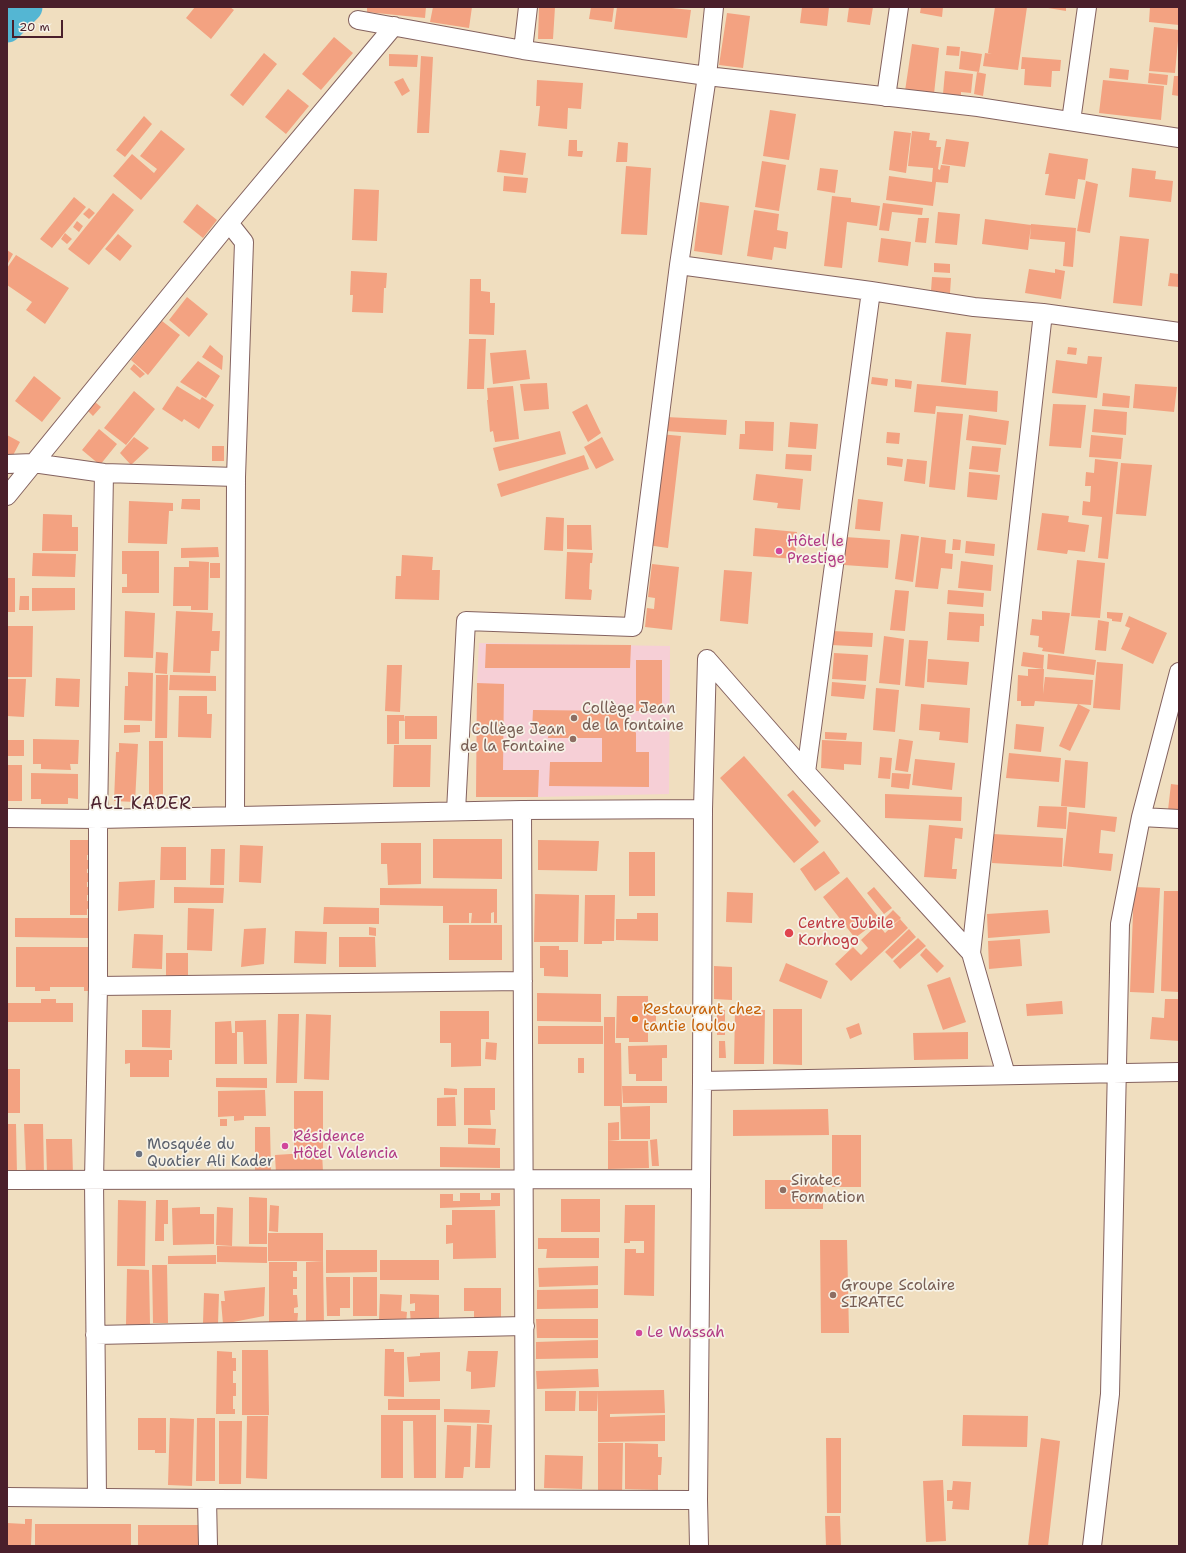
<!DOCTYPE html>
<meta charset="utf-8">
<style>
body{margin:0}
#map{position:relative;width:1186px;height:1553px;overflow:hidden;background:#f0debf;font-family:"Shantell Sans",sans-serif}
canvas{display:block}
.frame{position:absolute;inset:0;border:8px solid #4a1f2b;pointer-events:none}
.scale{position:absolute;left:12px;top:20px;width:51px;height:18px;box-sizing:border-box;border:2px solid #4a1f2b;border-top:0;padding-left:5px;font-size:12px;line-height:14px;white-space:nowrap;color:#4a1f2b;-webkit-text-stroke:3px #f7f3e8;paint-order:stroke}
</style>
<div id="map">
<canvas width="1186" height="1553"></canvas>
<div class="frame"></div>
<div class="scale">20 m</div>
</div>
<script>
const ctx = document.querySelector('canvas').getContext('2d');
ctx.lineJoin = 'round';
function fill(path, color) { ctx.fillStyle = color; ctx.fill(path, 'evenodd'); }
const toPath = rows => new Path2D(rows.map(r => 'M' + r).join(''));
function stroke(path, color, width, dash) { ctx.strokeStyle = color; ctx.lineWidth = width; ctx.lineCap = dash ? 'butt' : 'round'; ctx.setLineDash(dash || []); ctx.stroke(path); }
function label(font, color, halo, rows, align = 'center') {
  ctx.font = font + ' "Shantell Sans",sans-serif'; ctx.lineWidth = 3.5; ctx.setLineDash([]); ctx.textBaseline = 'middle'; ctx.strokeStyle = halo; ctx.fillStyle = color; for (const [text, x, y, turn = 0] of rows) {
    ctx.save(); ctx.translate(x, y); ctx.rotate((+turn || 0) * Math.PI / 180); ctx.textAlign = isNaN(turn) ? turn : align; if (halo) ctx.strokeText(text, 0, 0); ctx.fillText(text, 0, 0); ctx.restore();
  }
}
const built = toPath([
 [479,643,670,646,669,794,538,797,476,797,477,683]
]);
const river = toPath([
 [7,27,27,7]
]);
const building = toPath([
 [195,7,230,7,234,10,211,39,186,18],
 [367,7,426,7,425,18,367,12],
 [433,7,472,7,469,28,430,22],
 [539,7,555,7,553,39,538,39],
 [591,7,614,7,612,22,589,19],
 [617,7,662,7,691,10,687,38,614,29],
 [802,7,829,7,827,26,800,23],
 [849,7,873,7,870,25,847,22],
 [921,7,943,7,942,17,920,13],
 [995,7,1027,7,1018,70,983,66,985,53,992,54,988,53],
 [1042,7,1066,7,1066,11],
 [1150,7,1179,7,1179,25,1149,22],
 [727,13,750,16,743,68,719,65],
 [1154,27,1179,30,1175,73,1149,71],
 [334,37,353,53,321,90,302,74],
 [912,44,939,48,934,94,905,91],
 [947,46,960,47,959,56,946,55],
 [961,51,982,54,979,72,959,69],
 [264,53,277,64,243,106,230,95],
 [389,54,418,55,417,67,389,66],
 [421,56,433,57,429,133,417,133],
 [1022,57,1061,60,1060,71,1052,71,1051,87,1024,85,1025,69,1021,69],
 [1110,68,1129,70,1128,80,1109,78],
 [945,71,973,74,971,93,961,92,961,96,943,94],
 [977,72,986,74,983,96,974,94],
 [1149,73,1168,75,1167,85,1148,83],
 [1178,73,1179,96,1172,95,1174,76,1178,76],
 [403,78,410,91,402,96,394,82],
 [537,80,583,83,581,109,568,108,567,129,538,126,540,106,536,106],
 [1103,80,1164,86,1161,120,1099,113],
 [288,89,309,106,286,134,265,117],
 [770,110,796,114,789,160,763,156],
 [144,116,152,124,125,157,116,150],
 [161,130,185,149,141,200,113,176,132,154,154,173,157,169,140,156],
 [894,131,911,133,906,173,889,170],
 [912,131,930,133,929,140,937,141,936,147,941,147,938,169,940,170,941,165,950,166,948,183,936,182,933,206,886,200,889,176,932,182,933,168,908,166],
 [946,139,969,142,965,167,942,164],
 [569,140,577,140,577,151,583,151,582,157,568,156],
 [618,142,628,143,627,162,616,162],
 [500,150,526,153,523,175,497,172],
 [1049,153,1088,159,1085,180,1078,179,1075,199,1045,195,1049,174,1045,174],
 [762,161,786,165,779,211,755,207],
 [626,166,651,168,647,235,621,234],
 [820,168,838,170,835,193,817,190],
 [1132,168,1156,171,1155,179,1173,181,1171,202,1129,197],
 [504,176,528,178,526,193,503,191],
 [1086,181,1098,184,1090,233,1077,231],
 [354,189,379,190,377,241,352,240],
 [113,193,134,210,89,265,68,249],
 [832,196,851,198,851,202,880,206,877,226,847,222,842,268,824,266],
 [74,197,86,207,52,248,40,239],
 [700,202,729,206,722,255,694,251],
 [883,203,923,208,922,215,892,212,889,231,879,230],
 [197,204,217,220,203,238,183,222],
 [89,208,95,213,89,219,83,214],
 [754,210,779,214,777,230,788,232,786,249,774,247,772,260,747,256],
 [938,212,960,214,957,245,935,243],
 [918,218,929,218,926,243,915,242],
 [985,219,1031,225,1028,250,982,244],
 [77,221,83,226,79,232,73,227],
 [1031,224,1076,228,1073,267,1063,266,1065,242,1030,239],
 [65,233,72,239,67,244,61,239],
 [118,234,132,246,120,261,105,249],
 [1120,236,1149,239,1142,306,1113,303],
 [881,238,911,242,908,266,878,262],
 [7,250,13,254,7,265],
 [16,255,69,288,45,324,26,310,32,302,7,285,7,268],
 [934,263,950,264,950,273,934,272],
 [1029,269,1055,273,1055,269,1065,271,1061,299,1025,293],
 [351,271,387,273,386,288,384,288,383,313,352,312,353,295,350,295],
 [1170,273,1179,274,1179,287,1168,286],
 [932,277,951,278,950,293,931,291],
 [470,279,481,279,481,291,490,292,490,303,495,303,494,335,469,334],
 [187,297,208,314,189,337,169,320],
 [162,321,180,335,148,375,131,360],
 [946,332,971,334,966,385,941,382],
 [469,339,486,339,484,389,467,389],
 [210,345,223,356,222,370,202,357],
 [1068,347,1077,348,1076,355,1067,354],
 [526,350,530,379,493,384,490,353],
 [1088,356,1102,357,1097,398,1052,393,1056,360,1087,364],
 [198,361,220,376,206,398,180,382],
 [134,364,145,374,140,378,130,369],
 [34,376,61,398,42,422,15,401],
 [872,377,888,379,887,386,871,384],
 [895,379,912,381,911,389,895,387],
 [547,383,549,409,524,411,520,384],
 [917,384,998,391,997,412,936,406,935,414,914,412],
 [1135,384,1177,387,1174,412,1133,408],
 [177,386,200,400,202,397,214,405,199,429,184,419,182,422,162,409],
 [513,386,519,439,495,442,493,431,490,432,487,400,488,400,487,388],
 [134,391,155,409,126,445,104,428],
 [1103,393,1130,396,1129,408,1102,406],
 [95,402,101,407,93,416,87,410],
 [587,404,601,433,588,442,572,412],
 [1053,404,1086,405,1081,448,1049,446],
 [1094,409,1127,412,1126,435,1092,432],
 [937,412,963,414,955,490,929,487],
 [969,415,1009,421,1006,445,966,440],
 [666,417,727,420,726,435,665,431],
 [745,421,774,422,773,451,739,449,740,434,745,434],
 [790,422,818,424,816,449,788,447],
 [99,429,117,444,100,465,82,450],
 [560,431,566,454,499,471,493,448],
 [887,432,900,433,899,444,886,443],
 [660,434,681,436,668,548,647,545],
 [7,435,20,442,9,463,7,462],
 [1091,435,1123,438,1121,459,1089,457],
 [134,437,149,448,131,465,120,453],
 [602,437,614,460,596,469,584,447],
 [212,446,224,446,224,461,212,461],
 [972,446,1001,448,998,472,969,469],
 [786,454,812,455,811,471,785,469],
 [584,455,589,469,501,497,497,484],
 [887,457,903,459,902,467,887,465],
 [907,459,927,461,925,484,904,481],
 [1095,459,1118,462,1108,559,1098,558,1102,517,1082,515,1083,501,1090,502,1091,486,1085,486,1086,472,1094,473],
 [1121,463,1152,465,1146,516,1116,514],
 [969,472,1000,475,997,500,967,497],
 [756,474,803,479,800,510,777,508,778,503,753,500],
 [182,499,200,499,200,510,181,509],
 [858,499,883,502,880,531,855,529],
 [129,501,173,503,173,511,169,511,167,544,128,543],
 [1042,513,1069,516,1068,522,1089,525,1085,552,1068,550,1067,554,1037,550],
 [43,514,72,515,72,527,78,527,78,551,42,551],
 [546,517,564,518,563,551,544,550],
 [567,525,591,525,592,550,567,549],
 [755,528,797,532,795,559,753,556],
 [901,534,919,536,913,582,895,579],
 [845,537,890,540,888,568,844,565],
 [921,537,946,540,945,553,953,554,952,569,941,568,938,589,915,587],
 [953,539,961,540,960,550,952,550],
 [966,541,995,544,994,556,965,553],
 [218,547,219,557,181,558,181,548],
 [122,551,159,551,159,593,122,593,122,587,127,587,127,574,122,574],
 [567,552,593,553,592,563,590,563,589,589,592,590,591,600,565,599],
 [33,553,76,554,75,577,32,576],
 [402,555,433,557,432,570,440,570,439,600,395,599,396,576,401,576],
 [1077,560,1105,563,1100,618,1071,616],
 [189,561,209,562,208,610,191,610,191,606,173,606,174,567,189,567],
 [961,561,993,565,991,591,958,588],
 [210,563,220,563,220,578,210,578],
 [652,564,679,567,672,630,645,627,647,608,654,609,655,598,648,597],
 [724,570,752,572,748,624,720,621],
 [7,578,15,578,15,612,7,612],
 [32,588,75,588,75,610,32,611],
 [895,590,909,591,905,631,890,630],
 [948,590,984,593,983,607,947,604],
 [20,596,29,596,29,610,19,610],
 [125,611,155,613,153,658,124,657],
 [176,611,213,613,212,631,220,631,219,651,211,651,210,673,173,672],
 [1042,611,1070,613,1064,654,1042,651,1043,648,1038,647,1039,636,1030,635,1032,619,1042,620],
 [949,612,984,614,984,626,980,626,979,642,947,640],
 [1107,612,1123,613,1121,622,1112,621,1112,619,1107,618],
 [1129,616,1167,633,1153,664,1121,649,1130,628,1125,626],
 [1098,620,1109,622,1106,651,1095,650],
 [7,626,33,626,32,677,7,677],
 [832,631,873,633,872,647,831,645],
 [884,636,904,639,900,685,879,683],
 [909,640,928,641,924,688,905,686],
 [486,644,631,645,630,668,485,668],
 [156,652,168,653,167,674,155,673],
 [1023,652,1044,655,1043,669,1021,666],
 [834,653,868,655,866,681,832,679],
 [1048,654,1096,660,1094,675,1047,669],
 [928,659,969,662,967,685,927,682],
 [636,660,662,660,662,711,636,711],
 [1097,662,1123,664,1120,710,1093,708],
 [387,665,402,665,400,712,385,711],
 [1028,669,1044,669,1043,694,1045,677,1093,680,1091,705,1035,701,1034,706,1021,706,1021,701,1017,701,1018,675,1028,676],
 [128,672,153,673,152,721,124,720,125,686,128,686],
 [156,675,168,675,167,738,155,738],
 [170,675,216,676,216,691,169,690],
 [56,678,80,679,79,707,55,706],
 [7,679,26,679,24,717,7,716],
 [832,682,866,685,864,699,831,696],
 [477,683,504,684,503,770,539,770,538,797,476,797],
 [876,688,899,690,895,732,873,730],
 [179,696,207,696,207,714,212,714,211,738,178,737],
 [921,704,970,708,968,743,939,740,940,732,919,730],
 [1078,704,1090,710,1070,751,1059,746],
 [533,710,623,711,636,733,636,752,649,752,649,787,549,786,550,762,602,762,602,738,548,738,549,731,532,731],
 [387,715,404,715,405,721,399,721,399,744,387,744],
 [405,716,437,716,437,739,405,739],
 [1016,724,1044,727,1041,752,1014,749],
 [124,725,140,725,140,732,124,733],
 [825,732,847,733,846,740,825,739],
 [33,739,79,740,78,764,70,764,71,770,41,769,41,764,33,764],
 [899,739,913,741,908,772,895,770],
 [7,740,24,740,24,756,7,756],
 [822,740,862,742,861,765,844,764,844,770,821,768],
 [149,741,163,741,163,800,149,799],
 [119,743,138,744,135,802,114,801,116,752,119,752],
 [394,745,431,745,430,787,393,787],
 [1009,753,1061,758,1059,782,1006,778],
 [744,756,819,842,794,863,720,778],
 [880,757,892,758,890,779,878,778],
 [915,759,955,763,952,790,912,785],
 [1065,760,1088,762,1085,808,1061,806],
 [7,765,22,765,22,801,7,801],
 [31,773,78,774,78,799,68,798,68,804,41,804,41,799,31,799],
 [892,773,911,774,909,789,891,787],
 [1171,784,1179,785,1179,811,1168,810],
 [793,790,821,821,815,827,787,795],
 [885,794,962,797,961,821,885,818],
 [1039,806,1067,807,1066,829,1037,827],
 [1069,812,1117,817,1115,832,1101,830,1099,853,1113,854,1111,871,1063,866],
 [929,825,963,828,962,839,955,838,952,869,957,869,956,879,924,877],
 [993,834,1063,838,1062,867,992,863],
 [433,839,502,839,502,879,433,878],
 [70,840,91,840,91,855,87,855,87,860,91,860,91,868,87,869,87,873,91,873,91,882,87,882,87,887,91,887,91,895,87,895,87,901,91,901,91,908,87,909,87,915,70,915],
 [538,840,599,841,597,871,538,870],
 [381,843,421,843,421,884,388,885,387,864,381,864],
 [240,845,263,846,261,883,239,882],
 [161,847,186,847,186,880,160,880],
 [211,849,225,849,224,885,210,885],
 [824,851,840,873,815,891,800,869],
 [629,852,655,852,655,896,629,896],
 [847,877,880,919,855,938,823,897],
 [155,880,154,908,118,911,119,882],
 [174,887,224,888,223,903,174,903],
 [874,887,892,908,884,914,867,893],
 [1134,887,1160,888,1154,993,1130,992],
 [380,888,497,889,497,923,494,923,494,912,491,913,491,923,471,923,472,913,469,913,469,923,443,923,443,906,380,905],
 [1164,891,1179,891,1179,992,1161,991],
 [727,892,753,893,752,923,726,922],
 [535,894,579,895,578,942,534,942],
 [585,895,615,895,614,941,602,941,602,944,584,944],
 [324,907,379,908,379,924,323,924],
 [188,908,214,909,212,951,187,950],
 [893,910,901,918,891,926,884,919],
 [1048,910,1050,933,988,938,987,914],
 [637,913,658,913,658,941,616,940,616,919,637,919],
 [15,918,88,918,88,938,15,937],
 [900,919,908,928,851,981,835,964,853,947,861,955,868,948,861,940,878,924,885,933],
 [449,925,502,925,502,960,449,960],
 [369,927,376,928,376,936,369,935],
 [266,928,264,964,241,967,244,929],
 [909,929,916,937,892,959,885,952],
 [295,931,327,932,326,964,294,963],
 [134,934,163,935,162,969,132,968],
 [339,937,375,937,376,967,339,967],
 [918,938,926,946,900,969,893,961],
 [1020,939,1022,966,989,969,988,941],
 [540,946,559,946,559,950,568,950,568,977,544,976,544,968,540,968],
 [16,947,92,947,92,991,84,991,84,987,50,987,50,991,35,991,35,987,16,987],
 [926,948,944,966,937,973,920,955],
 [166,953,188,953,188,976,166,976],
 [786,963,828,981,821,999,779,981],
 [714,966,732,967,732,1000,714,999],
 [950,977,966,1022,943,1030,927,985],
 [537,993,601,994,601,1022,537,1021],
 [617,996,648,996,648,1007,656,1007,656,1032,648,1032,648,1042,629,1042,629,1038,616,1038],
 [41,999,56,999,56,1003,73,1003,73,1022,7,1022,7,1003,41,1003],
 [1165,999,1179,999,1179,1041,1150,1039,1152,1017,1164,1018],
 [1062,1001,1063,1014,1027,1016,1026,1004],
 [773,1009,802,1009,802,1065,773,1064],
 [142,1010,171,1010,170,1048,142,1047],
 [717,1010,725,1010,725,1035,717,1035],
 [735,1010,765,1010,764,1064,734,1064],
 [440,1011,489,1011,489,1039,481,1039,481,1066,451,1067,451,1043,440,1043],
 [278,1014,299,1014,297,1083,276,1083],
 [306,1014,331,1015,329,1080,304,1079],
 [604,1017,615,1017,615,1043,621,1043,622,1107,650,1106,650,1139,621,1139,620,1106,604,1106],
 [266,1020,267,1064,244,1064,243,1032,237,1032,237,1064,215,1064,215,1022,231,1021,232,1033,235,1033,235,1021],
 [859,1023,862,1034,850,1039,846,1028],
 [538,1026,603,1026,603,1044,538,1044],
 [968,1032,968,1059,914,1060,913,1033],
 [719,1041,725,1041,726,1058,719,1058],
 [486,1042,497,1043,496,1060,485,1059],
 [667,1045,667,1058,662,1058,662,1081,636,1081,636,1074,629,1074,628,1046],
 [125,1050,172,1050,172,1060,169,1060,169,1077,130,1077,130,1063,125,1064],
 [578,1058,584,1058,584,1073,578,1073],
 [7,1069,20,1069,20,1113,7,1113],
 [216,1078,267,1078,267,1088,216,1087],
 [622,1086,667,1086,667,1103,623,1103],
 [444,1088,457,1089,457,1095,444,1095],
 [464,1088,495,1088,495,1110,490,1110,491,1125,464,1125],
 [265,1090,266,1116,244,1116,244,1120,234,1121,234,1116,218,1117,218,1091],
 [294,1091,323,1091,323,1151,294,1151],
 [455,1097,456,1126,437,1126,437,1098],
 [828,1109,829,1135,733,1136,733,1110],
 [220,1119,227,1119,227,1126,220,1126],
 [619,1122,619,1140,608,1141,608,1123],
 [7,1124,16,1124,17,1175,7,1176],
 [24,1124,43,1124,44,1175,26,1175],
 [255,1127,270,1127,271,1173,255,1173],
 [468,1128,496,1129,495,1145,468,1144],
 [832,1135,861,1135,861,1187,832,1187],
 [46,1139,72,1139,73,1175,47,1176],
 [657,1139,659,1166,652,1166,650,1140],
 [608,1141,648,1141,649,1168,608,1169],
 [440,1147,500,1148,500,1168,440,1167],
 [322,1152,323,1172,276,1174,275,1155],
 [765,1180,823,1180,823,1209,765,1209],
 [460,1193,480,1193,480,1200,491,1200,491,1193,500,1193,500,1206,440,1208,440,1194,453,1194,453,1201,460,1201],
 [249,1197,267,1198,267,1244,249,1244],
 [561,1199,600,1199,600,1232,561,1232],
 [118,1200,146,1201,145,1266,117,1266],
 [156,1200,168,1200,168,1224,164,1224,164,1241,155,1241],
 [270,1205,279,1206,278,1232,269,1231],
 [625,1205,655,1205,654,1296,624,1295,625,1249,636,1249,636,1253,644,1253,644,1241,630,1241,630,1243,624,1243],
 [200,1207,200,1214,214,1214,214,1244,173,1245,172,1208],
 [217,1207,233,1208,232,1246,216,1245],
 [452,1210,495,1210,496,1258,453,1259,453,1243,446,1244,446,1225,452,1225],
 [268,1233,323,1233,323,1261,268,1261],
 [538,1238,599,1238,599,1258,546,1258,547,1249,538,1249],
 [820,1240,847,1240,849,1333,821,1333],
 [217,1246,267,1247,267,1263,217,1262],
 [326,1250,377,1250,377,1272,326,1273],
 [216,1255,216,1264,168,1264,168,1256],
 [380,1260,439,1260,439,1280,380,1280],
 [323,1261,324,1325,306,1325,306,1262],
 [269,1262,297,1262,297,1271,293,1271,293,1277,297,1277,297,1289,293,1289,293,1295,297,1295,298,1307,294,1308,294,1313,298,1313,297,1326,269,1326],
 [152,1265,167,1265,168,1323,153,1323],
 [598,1266,598,1285,539,1287,538,1268],
 [127,1269,149,1270,150,1324,126,1325],
 [326,1277,350,1277,350,1308,340,1308,340,1316,327,1316],
 [353,1277,377,1277,377,1316,353,1316],
 [265,1287,264,1316,223,1324,221,1301,225,1301,224,1291],
 [464,1288,501,1288,501,1318,474,1318,474,1311,464,1311],
 [598,1289,598,1308,537,1309,537,1290],
 [204,1293,219,1294,218,1324,203,1323],
 [380,1294,402,1295,401,1311,407,1312,406,1324,379,1320],
 [410,1294,439,1295,439,1321,411,1325,410,1311,415,1311,415,1303,410,1304],
 [536,1319,598,1319,598,1338,537,1338],
 [598,1340,598,1358,536,1359,536,1342],
 [385,1349,394,1349,394,1352,404,1352,404,1397,384,1396],
 [242,1350,268,1350,269,1415,242,1415],
 [217,1351,232,1352,232,1358,236,1358,236,1371,233,1371,233,1383,236,1383,236,1396,233,1396,233,1409,235,1409,235,1414,216,1414],
 [468,1351,498,1351,495,1387,471,1389,471,1372,466,1371],
 [440,1352,440,1381,409,1382,407,1357,420,1356,420,1353],
 [598,1369,599,1387,537,1389,536,1371],
 [664,1390,665,1413,610,1414,610,1417,665,1415,665,1441,598,1442,598,1391],
 [545,1391,576,1391,575,1411,545,1411],
 [579,1391,598,1391,597,1411,579,1411],
 [388,1399,440,1399,440,1410,388,1410],
 [444,1409,490,1410,489,1423,444,1422],
 [381,1415,436,1415,436,1478,414,1478,413,1421,403,1421,403,1478,381,1478],
 [963,1415,1028,1416,1027,1447,962,1446],
 [247,1416,268,1416,267,1479,246,1478],
 [138,1418,166,1418,166,1453,155,1453,155,1450,138,1450],
 [170,1418,194,1419,192,1486,168,1485],
 [197,1418,215,1418,215,1481,196,1481],
 [219,1421,242,1421,241,1484,219,1484],
 [477,1424,492,1425,490,1468,475,1468],
 [447,1425,471,1426,470,1467,464,1467,463,1478,445,1478],
 [826,1438,841,1438,841,1513,827,1513],
 [1041,1438,1060,1441,1048,1546,1028,1546],
 [598,1443,623,1443,622,1495,598,1494],
 [625,1443,658,1444,658,1457,662,1457,661,1475,658,1475,658,1490,625,1489],
 [545,1455,583,1456,582,1489,544,1488],
 [943,1480,946,1541,926,1542,923,1481],
 [953,1481,971,1482,969,1510,952,1509,953,1501,947,1501,947,1490,952,1490],
 [825,1516,840,1516,841,1546,826,1546],
 [25,1519,32,1519,31,1546,7,1546,7,1523,25,1524],
 [35,1524,131,1524,131,1546,35,1546],
 [138,1525,199,1525,199,1546,138,1546]
]);
const minor = toPath([
 [358,20,523,50,707,76,978,107,1179,138],
 [523,50,528,7],
 [886,97,899,7],
 [1071,121,1087,7],
 [229,223,244,242,236,477,235,816],
 [679,265,871,291,974,307,1043,313,1179,332],
 [7,464,33,463,104,473,236,477],
 [7,496,229,223,394,26],
 [707,659,806,772,971,953],
 [806,772,871,291],
 [522,810,525,1499],
 [456,811,466,621,633,627,679,265,707,76,714,7],
 [1141,817,1179,819],
 [7,818,98,819,522,810,703,809],
 [98,986,523,981],
 [1006,1075,971,953,1043,313],
 [702,1081,1179,1072],
 [7,1180,700,1179],
 [95,1335,525,1326],
 [7,1497,207,1499,698,1500],
 [97,1498,94,1180,98,986,98,819,104,473],
 [207,1499,208,1546],
 [699,1546,698,1500,702,1081,703,809,707,659],
 [1092,1546,1110,1394,1120,924,1141,817,1179,672]
]);
const markers = [
 [779,551,4,"#d1479c"],
 [574,718,4,"#8d6e63"],
 [573,739,4,"#8d6e63"],
 [789,933,5,"#e0444e"],
 [635,1019,4,"#e8710a"],
 [285,1146,4,"#d1479c"],
 [139,1154,4,"#6b7280"],
 [783,1190,4,"#8d6e63"],
 [833,1295,4,"#8d6e63"],
 [639,1333,4,"#d1479c"]
];
const hotelNames = [
 ["Hôtel le",787,542],
 ["Prestige",787,559],
 ["Résidence",293,1137],
 ["Hôtel Valencia",293,1154],
 ["Le Wassah",647,1333]
];
const educationNames = [
 ["Collège Jean",582,709],
 ["de la fontaine",582,726],
 ["Collège Jean",565,730,"right"],
 ["de la Fontaine",565,747,"right"],
 ["Siratec",791,1181],
 ["Formation",791,1198],
 ["Groupe Scolaire",841,1286],
 ["SIRATEC",841,1303]
];
const healthNames = [
 ["Centre Jubile",798,924],
 ["Korhogo",798,941]
];
const foodNames = [
 ["Restaurant chez",643,1010],
 ["tantie loulou",643,1027]
];
const worshipNames = [
 ["Mosquée du",147,1145],
 ["Quatier Ali Kader",147,1162]
];
const quarterNames = [
 ["ALI KADER",141,805]
];
fill(built, '#f6cfd6');
stroke(river, '#54b6d3', 31);
fill(building, '#f3a281');
stroke(minor, '#84625f', 20);
stroke(minor, '#fff', 18);
for (const [x, y, r, color] of markers) { const dot = new Path2D(); dot.arc(x, y, r, 0, 2 * Math.PI); ctx.fillStyle = color; ctx.fill(dot); stroke(dot, '#f7f3e8', 1.5); }
label('15px', '#b23c85', '#f7f3e8', hotelNames, 'left');
label('15px', '#785e54', '#f7f3e8', educationNames, 'left');
label('15px', '#be3a42', '#f7f3e8', healthNames, 'left');
label('15px', '#c56008', '#f7f3e8', foodNames, 'left');
label('15px', '#5b616d', '#f7f3e8', worshipNames, 'left');
ctx.letterSpacing = '1px';
label('17px', '#4a1f2b', '#f7f3e8', quarterNames);
ctx.letterSpacing = '0px';
</script>
